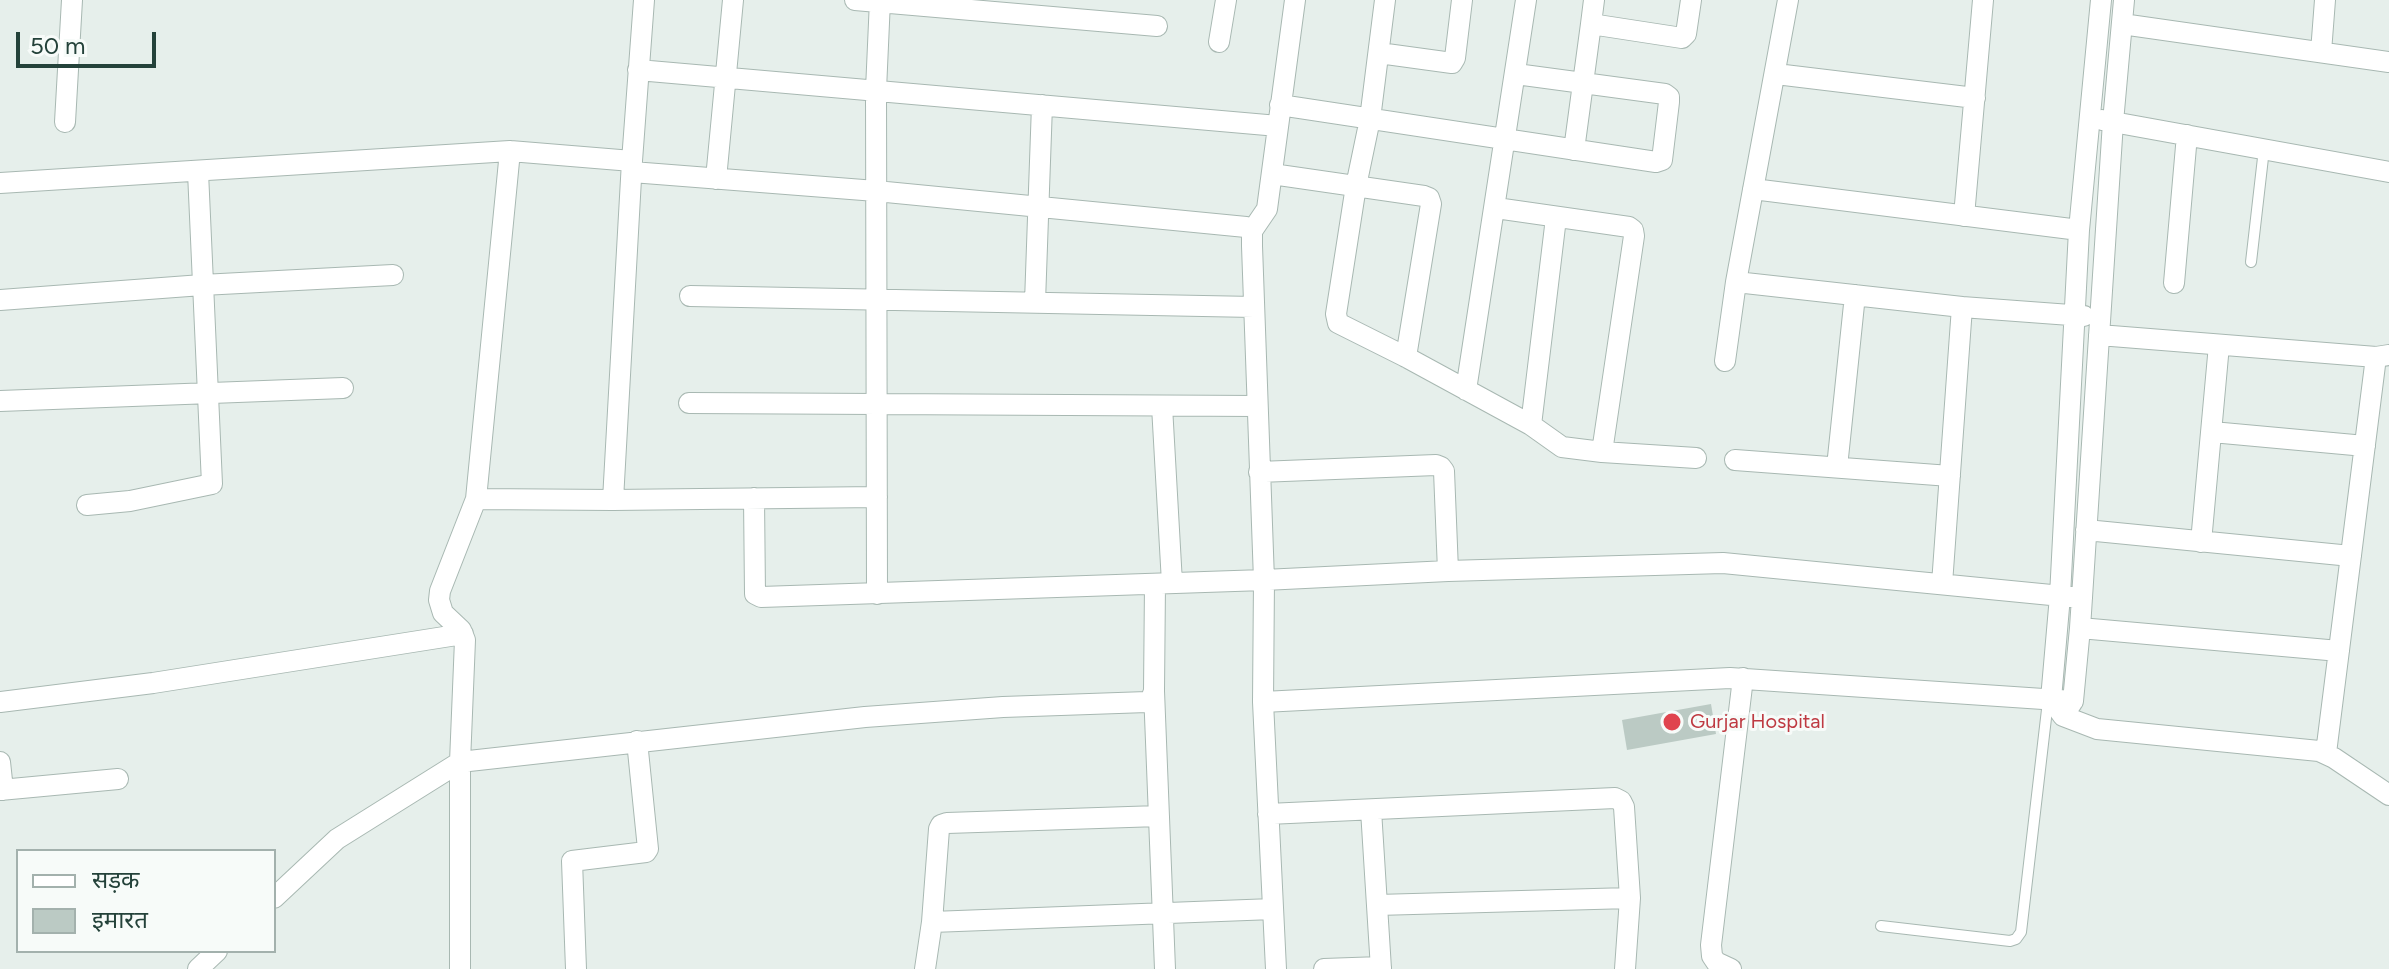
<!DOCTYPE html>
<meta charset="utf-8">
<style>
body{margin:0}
#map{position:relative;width:2389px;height:969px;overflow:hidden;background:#e6efeb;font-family:Figtree,"Noto Sans Devanagari",sans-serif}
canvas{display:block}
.legend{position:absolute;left:16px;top:849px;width:260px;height:104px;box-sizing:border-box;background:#f7fbf9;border:2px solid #a3b1ad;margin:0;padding:10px 14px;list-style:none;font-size:24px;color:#24423a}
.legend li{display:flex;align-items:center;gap:16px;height:40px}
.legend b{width:40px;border:2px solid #a3b1ad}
.scale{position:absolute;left:16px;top:32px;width:140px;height:36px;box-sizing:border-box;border:4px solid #24423a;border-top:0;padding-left:10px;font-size:24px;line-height:28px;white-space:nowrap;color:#24423a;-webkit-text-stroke:6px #f7fbf9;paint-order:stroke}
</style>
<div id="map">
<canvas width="2389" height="969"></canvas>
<ul class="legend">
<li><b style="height:10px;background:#fff"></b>सड़क</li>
<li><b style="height:22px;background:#bbcac4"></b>इमारत</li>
</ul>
<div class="scale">50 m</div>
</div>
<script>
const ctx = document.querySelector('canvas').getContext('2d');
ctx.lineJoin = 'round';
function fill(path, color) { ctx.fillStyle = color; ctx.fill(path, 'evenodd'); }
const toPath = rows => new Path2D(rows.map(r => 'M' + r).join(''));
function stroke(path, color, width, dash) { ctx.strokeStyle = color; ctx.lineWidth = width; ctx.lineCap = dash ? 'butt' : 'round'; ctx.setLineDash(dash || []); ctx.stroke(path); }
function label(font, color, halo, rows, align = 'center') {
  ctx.font = font + ' Figtree,sans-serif'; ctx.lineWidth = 6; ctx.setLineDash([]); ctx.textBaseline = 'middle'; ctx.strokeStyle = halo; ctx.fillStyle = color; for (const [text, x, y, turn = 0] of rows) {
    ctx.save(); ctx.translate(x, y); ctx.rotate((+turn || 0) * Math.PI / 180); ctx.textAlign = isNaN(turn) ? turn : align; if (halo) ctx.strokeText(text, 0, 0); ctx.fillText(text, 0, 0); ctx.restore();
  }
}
const building = toPath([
 [1711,704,1716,734,1627,750,1622,720]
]);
const service = toPath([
 [2251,262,2264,149],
 [1881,926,2010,941,2016,939,2021,932,2048,701]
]);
const minor = toPath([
 [855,0,1157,26],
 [1385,0,1370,119,1356,186,1336,314,1338,323,1406,357,1531,425,1562,447,1602,452,1696,458],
 [2101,0,2079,230,2060,596,2051,699,2063,716,2097,729,2319,751,2334,758,2389,795],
 [1591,24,1594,0],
 [2122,24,2389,62],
 [1219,42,1226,0],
 [2321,52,2325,0],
 [1379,53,1452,63,1455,58,1462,0],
 [638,70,1278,126],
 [1776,74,1975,98],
 [1280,105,1656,162,1662,160,1669,102,1669,97,1665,94,1516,74],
 [2102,120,2389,172],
 [65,122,72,0],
 [1574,150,1591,24,1682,38,1686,34,1691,0],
 [632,172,876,191,1246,227,1252,231],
 [1272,174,1424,196,1429,198,1431,204,1406,357],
 [716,179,733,0],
 [0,183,510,151,632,161],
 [1753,189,2079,230],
 [1496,208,1629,227,1633,230,1634,236,1602,452],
 [1964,216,1983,0],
 [1736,282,1962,307,1942,584],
 [2174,283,2187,135],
 [690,296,1254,307],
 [0,300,202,285,393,275],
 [1035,302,1042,105],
 [1962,307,2084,316],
 [2099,335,2376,357],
 [1725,361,1736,282,1788,0],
 [1466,390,1526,0],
 [0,401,343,388],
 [689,403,1257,406],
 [1162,406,1172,583],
 [1531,425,1556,218],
 [2212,432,2365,446],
 [1735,460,1950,476],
 [1837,467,1855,295],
 [1259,472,1436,465,1441,467,1444,471,1448,571],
 [754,498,755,594,761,597,1264,580,1448,571,1723,563,2082,598],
 [476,499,613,500,877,497],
 [613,500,632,161,644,0],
 [87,505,130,501,212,484,198,172],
 [2086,530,2351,556],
 [2201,542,2219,345],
 [877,594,876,90,880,0],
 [2080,628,2339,651],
 [1154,691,1165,969],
 [0,702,153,683,463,634],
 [1263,702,1730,678,2073,701],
 [2066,712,2073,701,2080,628,2113,122,2124,0],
 [2326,753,2376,357,2389,355],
 [0,762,3,790],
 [0,790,118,779],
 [1371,810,1381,969],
 [1268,814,1615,798,1621,801,1624,807,1630,898,1625,969],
 [274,898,337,839,460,762,865,717,1003,707,1147,702,1151,699,1154,691,1155,584],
 [1377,905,1630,898],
 [932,922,1273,909],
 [198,969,217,951],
 [460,969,460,762,465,640,461,630,443,613,439,600,440,591,476,499,510,151],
 [576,969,572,861,646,852,648,849,637,741],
 [925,969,932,922,939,829,941,825,947,823,1159,816],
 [1276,969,1263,702,1264,580,1252,246,1252,231,1267,209,1295,0],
 [1324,969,1381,967],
 [1731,969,1716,962,1712,956,1711,945,1743,678]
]);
const markers = [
 [1672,722,10,"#e0444e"]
];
const healthNames = [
 ["Gurjar Hospital",1690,722]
];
fill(building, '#bbcac4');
stroke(service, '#a8b8b2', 12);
stroke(minor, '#a8b8b2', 22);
stroke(service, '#fff', 10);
stroke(minor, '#fff', 20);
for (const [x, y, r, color] of markers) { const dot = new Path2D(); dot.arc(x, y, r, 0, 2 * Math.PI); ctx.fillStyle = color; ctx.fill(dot); stroke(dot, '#f7fbf9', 3); }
label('20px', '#be3a42', '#f7fbf9', healthNames, 'left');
</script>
